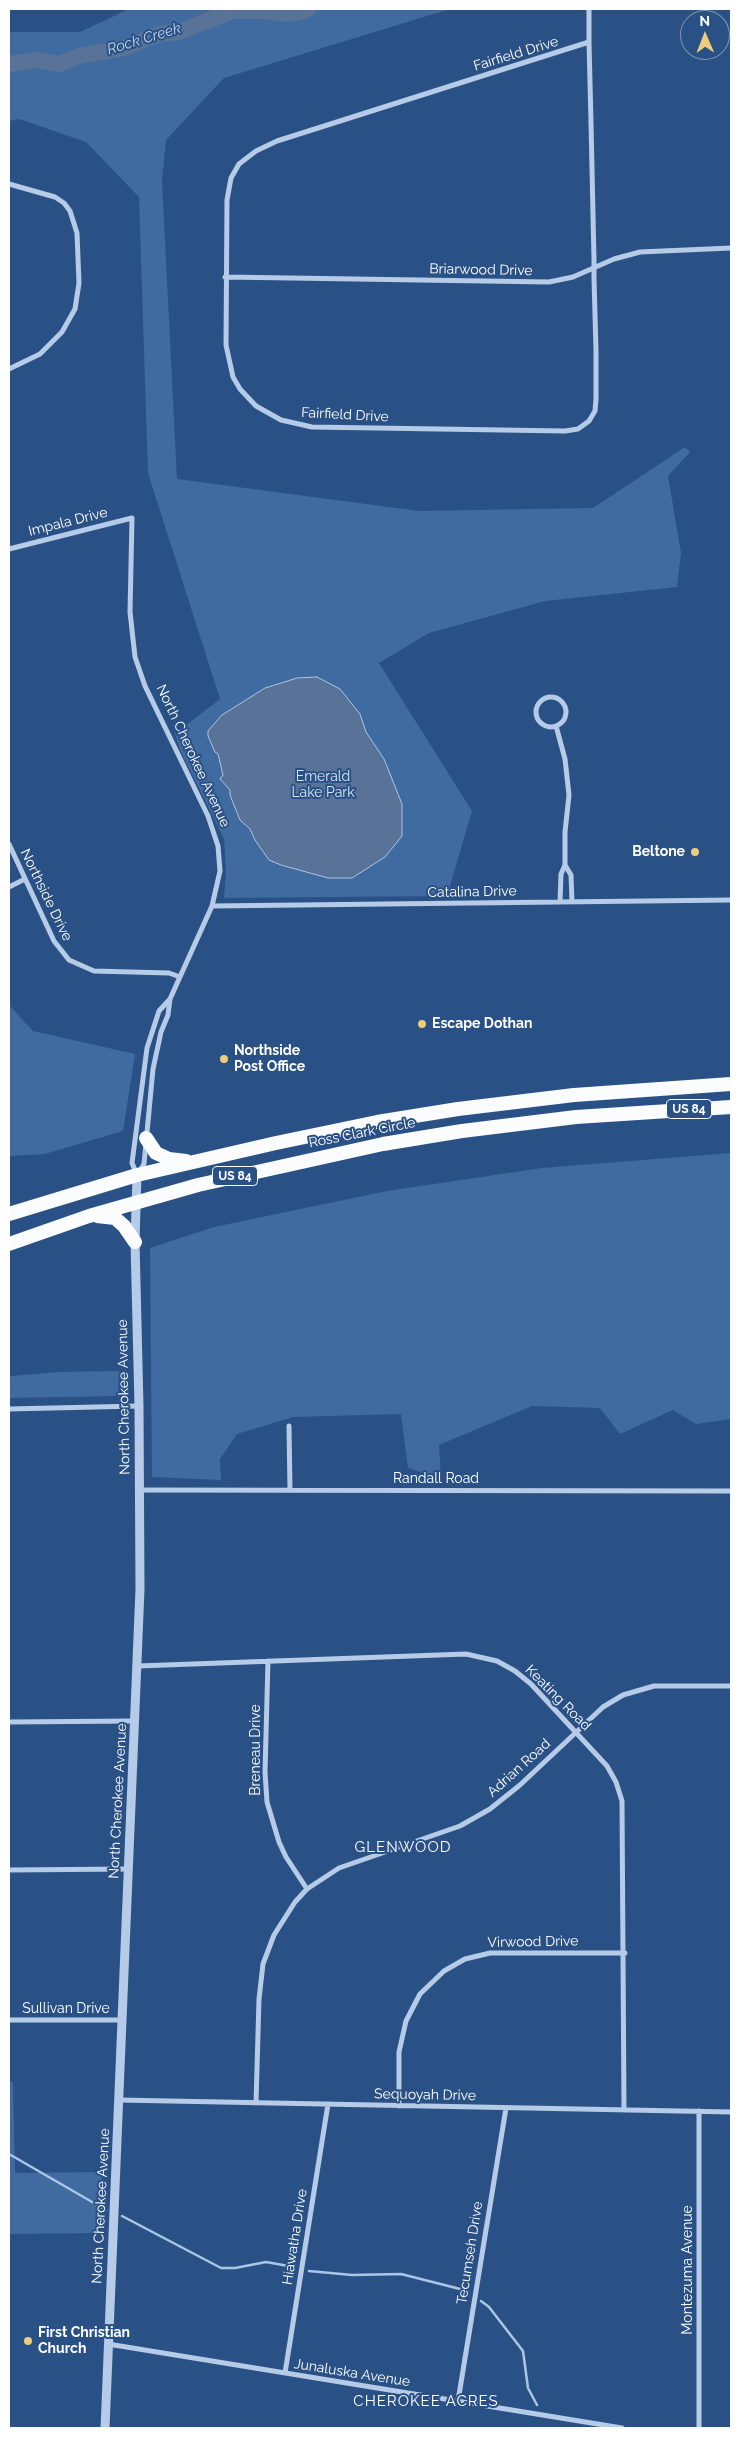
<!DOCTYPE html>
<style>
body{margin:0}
#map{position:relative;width:740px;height:2437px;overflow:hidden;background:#2a5185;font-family:Raleway,sans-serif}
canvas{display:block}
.frame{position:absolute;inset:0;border:10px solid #fff;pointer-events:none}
.north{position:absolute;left:680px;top:10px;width:50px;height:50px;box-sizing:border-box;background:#2a5185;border:1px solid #7f97b6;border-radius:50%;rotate:359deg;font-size:14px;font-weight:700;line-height:20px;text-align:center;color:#fff}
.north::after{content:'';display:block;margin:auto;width:18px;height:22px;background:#edcd7d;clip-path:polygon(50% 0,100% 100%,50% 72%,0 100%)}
</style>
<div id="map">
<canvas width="740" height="2437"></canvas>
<div class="frame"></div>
<div class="north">N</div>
</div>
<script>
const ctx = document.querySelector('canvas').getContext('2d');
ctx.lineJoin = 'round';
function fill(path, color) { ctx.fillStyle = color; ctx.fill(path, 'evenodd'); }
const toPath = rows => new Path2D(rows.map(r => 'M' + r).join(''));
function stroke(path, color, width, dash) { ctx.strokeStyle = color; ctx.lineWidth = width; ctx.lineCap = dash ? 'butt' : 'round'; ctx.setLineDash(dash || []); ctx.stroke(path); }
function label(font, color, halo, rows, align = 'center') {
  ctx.font = font + ' Raleway,sans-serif'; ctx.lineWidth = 4; ctx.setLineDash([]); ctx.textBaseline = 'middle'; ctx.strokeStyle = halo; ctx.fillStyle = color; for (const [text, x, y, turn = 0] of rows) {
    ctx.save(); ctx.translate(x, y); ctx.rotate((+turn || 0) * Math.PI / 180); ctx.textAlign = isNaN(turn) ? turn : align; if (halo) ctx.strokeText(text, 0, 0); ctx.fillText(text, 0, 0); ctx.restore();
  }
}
const green = toPath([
 [129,9,450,9,224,78,166,140,162,181,177,479,419,511,593,508,685,447,690,452,668,476,681,553,677,587,545,601,429,633,379,663,472,811,447,896,224,898,226,872,224,839,181,752,175,734,220,699,148,473,139,197,86,142,19,119,9,121,9,32,80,32],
 [9,1005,33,1031,135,1054,123,1131,45,1154,9,1156],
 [731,1153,731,1419,696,1424,673,1410,620,1434,600,1408,532,1406,439,1445,441,1479,408,1468,401,1414,293,1417,237,1434,220,1459,221,1480,152,1477,150,1248,214,1227,387,1191,542,1168],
 [119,1371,118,1396,9,1398,9,1377,13,1376,58,1372],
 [9,2082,13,2082,15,2173,102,2172,100,2233,9,2234]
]);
const water = toPath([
 [317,677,340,689,360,714,366,732,384,759,402,804,402,836,385,857,352,878,328,878,281,865,269,860,255,840,250,829,240,820,230,795,230,790,220,779,223,775,218,754,215,752,208,736,208,731,222,715,265,688,297,678,317,677]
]);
const stream = toPath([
 [9,2154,106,2210],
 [122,2216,221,2268,235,2268,266,2262,294,2267],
 [309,2271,352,2275,401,2274,468,2291],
 [481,2301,489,2307,523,2351,528,2388,537,2405]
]);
const river = toPath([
 [9,64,36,60,59,64,79,56,124,48,159,34,179,32,232,11,266,11,285,14,298,13,308,9]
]);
const minor = toPath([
 [589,9,589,42,591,123,594,260,594,278,596,351,596,399,595,411,589,421,578,429,565,431,312,427,281,420,256,406,240,389,233,377,226,345,227,200,231,178,239,164,256,151,277,141,589,42],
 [9,184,55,197,64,203,70,211,77,233,79,283,75,309,62,332,40,354,9,369],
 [225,277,549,282,573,277,614,259,640,252,731,248],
 [9,549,132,518,130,612,135,657,145,686,208,816,218,846,220,871,212,906,170,999,168,1015,161,1032,153,1069,144,1164,139,1172],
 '536 712a15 15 0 1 1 30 0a15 15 0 1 1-30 0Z',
 [556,726,565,759,569,795,565,832,565,865,561,874,560,902],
 [9,844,54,941,69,960,94,971,169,973,180,977],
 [565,865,571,875,572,902],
 [9,887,25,879],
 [212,906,731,900],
 [137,1175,132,1163,147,1048,159,1011,170,999],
 [9,1409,139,1406],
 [289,1426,290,1490],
 [140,1490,731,1491],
 [268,1661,265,1772,267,1802,279,1842,286,1857,307,1889],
 [138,1666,466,1654,497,1661,515,1671,531,1684,607,1766,616,1782,622,1801,624,2110],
 [9,1722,135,1721],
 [9,1870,129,1869],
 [9,2020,123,2020],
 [119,2100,731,2112],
 [256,2103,259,1999,263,1964,274,1935,295,1902,307,1889,339,1868,460,1826,490,1809,520,1785,603,1707,623,1695,654,1686,731,1686],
 [399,2106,399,2052,406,2021,420,1994,444,1971,465,1959,490,1953,625,1953],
 [699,2111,699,2428],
 [108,2344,622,2428],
 [285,2373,328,2104],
 [458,2401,506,2108]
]);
const tertiary = toPath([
 [105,2428,140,1589,139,1406,135,1242,137,1175]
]);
const trunk = toPath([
 [146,1138,156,1153,169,1159,186,1161],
 [9,1214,137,1175,276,1143,377,1122,458,1109,574,1095,731,1084],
 [97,1216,115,1218,124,1226,135,1242],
 [9,1244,89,1216,198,1185,383,1144,462,1131,576,1117,731,1107]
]);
const markers = [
 [695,852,5,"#edcd7d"],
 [422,1024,5,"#edcd7d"],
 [224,1059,5,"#edcd7d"],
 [28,2341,5,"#edcd7d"]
];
const shields = [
 [689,1109,45],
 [235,1176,45]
];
const shieldNames = [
 ["US 84",689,1109],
 ["US 84",235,1176]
];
const streetNames = [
 ["Fairfield Drive",516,54,-17],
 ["Briarwood Drive",481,270,1],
 ["Fairfield Drive",345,415,3],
 ["Impala Drive",68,522,-14],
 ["North Cherokee Avenue",193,756,65],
 ["Catalina Drive",472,892,-1],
 ["Northside Drive",46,895,64],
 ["Ross Clark Circle",362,1133,-11],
 ["North Cherokee Avenue",124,1397,-91],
 ["Randall Road",436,1479],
 ["Keating Road",558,1698,45],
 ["Breneau Drive",256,1750,-90],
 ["Adrian Road",519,1768,-42],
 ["North Cherokee Avenue",118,1801,-87],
 ["Virwood Drive",533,1942,-1],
 ["Sullivan Drive",66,2009],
 ["Sequoyah Drive",425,2095,1],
 ["North Cherokee Avenue",101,2206,-87],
 ["Hiawatha Drive",295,2237,-81],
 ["Tecumseh Drive",470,2253,-81],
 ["Montezuma Avenue",688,2270,-90],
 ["Junaluska Avenue",352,2373,9]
];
const parkNames = [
 ["Emerald",323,777],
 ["Lake Park",323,793]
];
const poiNames = [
 ["Beltone",685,852,"right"],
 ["Escape Dothan",432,1024],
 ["Northside",234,1051],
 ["Post Office",234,1067],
 ["First Christian",38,2333],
 ["Church",38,2349]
];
const waterNames = [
 ["Rock Creek",144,39,-17]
];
const neighbourhoodNames = [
 ["GLENWOOD",403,1847],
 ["CHEROKEE ACRES",426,2401]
];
fill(green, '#3f6ba1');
fill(water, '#587397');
stroke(water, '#aac6e7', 1);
stroke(stream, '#aac6e7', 2.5);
stroke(river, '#587397', 16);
stroke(minor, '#b5cbe7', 5);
stroke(tertiary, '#b5cbe7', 9);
stroke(trunk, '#fafcfe', 14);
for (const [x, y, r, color] of markers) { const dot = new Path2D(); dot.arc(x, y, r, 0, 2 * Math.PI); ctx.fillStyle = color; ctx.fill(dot); stroke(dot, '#2a5185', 2); }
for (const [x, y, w] of shields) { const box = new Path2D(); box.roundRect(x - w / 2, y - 9.5, w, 19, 4); ctx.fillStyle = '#2a5185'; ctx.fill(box); stroke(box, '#fff', 1); }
label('bold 12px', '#fff', null, shieldNames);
label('14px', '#fff', '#2a5185', streetNames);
label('14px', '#d8e5f6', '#2a5185', parkNames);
label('bold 14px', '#fff', '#2a5185', poiNames, 'left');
label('italic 15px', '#c1d5ee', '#2a5185', waterNames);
ctx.letterSpacing = '1px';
label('15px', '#fff', '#2a5185', neighbourhoodNames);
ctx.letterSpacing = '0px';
</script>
